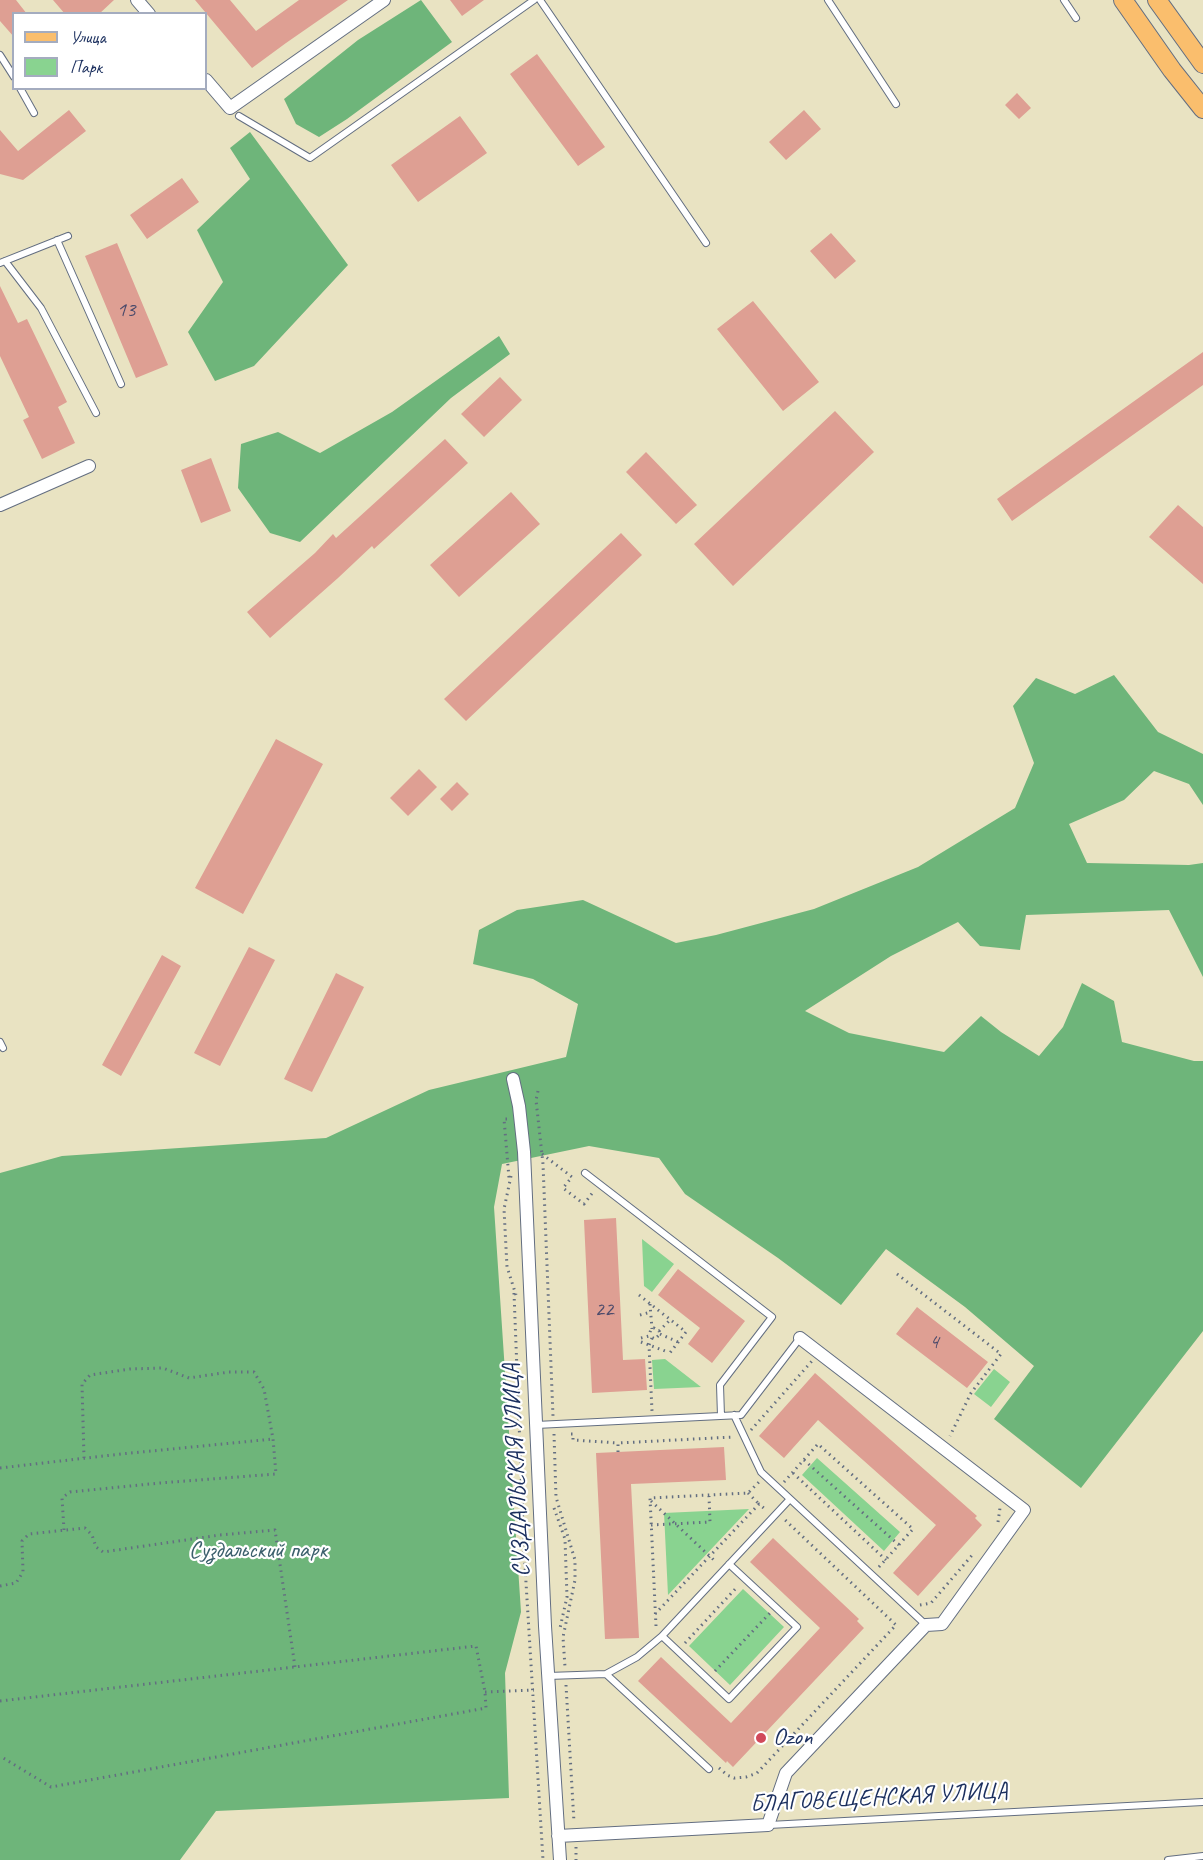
<!DOCTYPE html>
<meta charset="utf-8">
<style>
body{margin:0}
#map{position:relative;width:1203px;height:1860px;overflow:hidden;background:#e9e3c2;font-family:Caveat,sans-serif}
canvas{display:block}
.legend{position:absolute;left:12px;top:12px;width:195px;height:78px;box-sizing:border-box;background:#fff;border:2px solid #a4acbf;margin:0;padding:8px 10px;list-style:none;font-size:18px;color:#1b2f5e}
.legend li{display:flex;align-items:center;gap:12px;height:30px}
.legend b{width:30px;border:2px solid #a4acbf}
</style>
<div id="map">
<canvas width="1203" height="1860"></canvas>
<ul class="legend">
<li><b style="height:8px;background:#fabe6d"></b>Улица</li>
<li><b style="height:16px;background:#89d390"></b>Парк</li>
</ul>
</div>
<script>
const ctx = document.querySelector('canvas').getContext('2d');
ctx.lineJoin = 'round';
function fill(path, color) { ctx.fillStyle = color; ctx.fill(path, 'evenodd'); }
const toPath = rows => new Path2D(rows.map(r => 'M' + r).join(''));
function stroke(path, color, width, dash) { ctx.strokeStyle = color; ctx.lineWidth = width; ctx.lineCap = dash ? 'butt' : 'round'; ctx.setLineDash(dash || []); ctx.stroke(path); }
function label(font, color, halo, rows, align = 'center') {
  ctx.font = font + ' Caveat,sans-serif'; ctx.lineWidth = 4.5; ctx.setLineDash([]); ctx.textBaseline = 'middle'; ctx.strokeStyle = halo; ctx.fillStyle = color; for (const [text, x, y, turn = 0] of rows) {
    ctx.save(); ctx.translate(x, y); ctx.rotate((+turn || 0) * Math.PI / 180); ctx.textAlign = isNaN(turn) ? turn : align; if (halo) ctx.strokeText(text, 0, 0); ctx.fillText(text, 0, 0); ctx.restore();
  }
}
const green = toPath([
 [642,1239,674,1264,652,1292,644,1286],
 [665,1359,701,1387,654,1389,652,1360],
 [994,1369,1010,1382,991,1407,974,1394],
 [817,1458,900,1532,884,1551,802,1475],
 [749,1509,668,1595,664,1513],
 [743,1589,784,1627,730,1685,689,1646]
]);
const forest = toPath([
 [421,0,452,42,347,119,319,137,296,124,284,99,358,40],
 [250,132,348,265,254,366,215,381,188,332,223,282,197,230,250,179,230,148],
 [499,336,510,354,451,398,300,542,270,533,238,488,241,444,278,432,320,453,392,412],
 [1114,675,1158,732,1203,754,1203,805,1189,784,1154,771,1124,800,1069,824,1087,863,1189,865,1203,863,1203,977,1169,910,1026,915,1020,950,980,946,958,922,891,956,805,1011,849,1033,944,1052,981,1016,1001,1032,1039,1056,1063,1027,1082,983,1114,1001,1122,1042,1194,1061,1203,1061,1203,1331,1081,1488,994,1419,1034,1366,965,1307,886,1249,841,1305,778,1258,685,1194,659,1158,589,1146,502,1164,494,1207,521,1612,505,1673,509,1798,216,1811,180,1860,0,1860,0,1173,62,1156,326,1138,429,1090,566,1057,578,1004,533,979,473,964,479,930,517,910,583,900,676,943,716,935,814,909,918,867,1015,808,1034,763,1013,706,1036,678,1075,694]
]);
const building = toPath([
 [0,0,16,0,27,14,14,14,14,37,0,21],
 [53,0,114,0,99,14,65,14],
 [195,0,230,0,256,31,299,0,348,0,286,43,252,68],
 [450,0,484,0,462,16],
 [537,54,605,147,578,166,510,74],
 [1017,93,1031,108,1019,119,1005,105],
 [69,110,86,131,23,180,0,174,0,130,18,151],
 [804,110,821,129,786,160,769,142],
 [460,116,487,153,418,202,391,165],
 [182,178,199,202,147,239,130,215],
 [831,233,856,261,835,279,810,251],
 [117,243,168,365,136,378,85,256],
 [0,286,18,323,27,319,67,402,58,407,75,443,42,459,23,420,29,417,0,356],
 [753,301,819,382,783,411,717,329],
 [1203,352,1203,385,1012,521,997,499],
 [500,377,522,400,484,437,461,414],
 [835,411,874,452,733,586,694,544],
 [445,439,468,463,374,549,372,546,338,578,270,638,247,612,315,553,333,534,336,538],
 [646,452,697,505,676,524,626,472],
 [211,458,231,511,201,523,181,470],
 [511,492,540,524,459,597,430,565],
 [1178,505,1203,527,1203,584,1149,537],
 [621,533,642,555,466,721,444,699],
 [276,739,323,764,243,914,195,888],
 [419,769,437,787,408,816,390,798],
 [457,782,469,794,452,811,440,799],
 [249,947,275,960,220,1066,194,1053],
 [162,955,181,966,121,1076,102,1065],
 [336,973,364,987,312,1092,284,1079],
 [616,1218,623,1360,645,1359,647,1390,592,1393,584,1220],
 [678,1269,745,1321,712,1363,688,1344,700,1328,658,1295],
 [917,1307,988,1362,967,1388,896,1334],
 [815,1373,977,1516,975,1518,982,1525,918,1596,893,1573,936,1525,818,1420,784,1458,759,1436],
 [724,1447,726,1480,631,1484,639,1638,605,1639,596,1453],
 [773,1538,859,1619,857,1621,864,1628,733,1767,727,1761,726,1763,638,1681,661,1657,731,1723,820,1628,750,1562]
]);
const path = toPath([
 [538,1091,536,1100,543,1164,553,1416],
 [507,1119,504,1119,509,1178],
 [542,1154,572,1177,563,1188,584,1204,593,1192],
 [511,1176,504,1209,507,1267,516,1295],
 [897,1274,1001,1354,971,1393,950,1436],
 [514,1293,524,1550,543,1860],
 [639,1295,686,1332,669,1354],
 [650,1304,652,1329],
 [640,1315,651,1312],
 [659,1331,670,1320],
 [660,1334,678,1342],
 [641,1338,649,1336,655,1339,660,1334,659,1331,654,1328,651,1329,649,1336],
 [652,1338,649,1345,652,1411],
 [641,1342,665,1351],
 [751,1430,812,1361],
 [554,1434,556,1497,575,1560,575,1580,563,1637,565,1667],
 [571,1434,573,1434,573,1440,618,1443],
 [618,1452,618,1443,733,1437],
 [804,1460,899,1545],
 [0,1468,121,1454,273,1439],
 [793,1473,886,1560],
 [784,1482,818,1444,913,1529,878,1568],
 [748,1493,759,1504],
 [651,1501,716,1562],
 [554,1508,565,1539,567,1597,560,1628],
 [998,1522,1000,1508],
 [651,1525,710,1522,709,1496],
 [64,1530,62,1498,70,1492,160,1483,276,1474,273,1439,264,1389,254,1372,229,1372,189,1378,163,1368,130,1369,90,1375,82,1384,84,1458],
 [0,1586,16,1583,23,1572,22,1541,29,1534,85,1528,92,1535,96,1547,103,1552,220,1535,275,1530,295,1667],
 [920,1605,931,1603,974,1553],
 [655,1614,759,1504,766,1510],
 [656,1626,650,1498,748,1493,759,1482],
 [685,1643,738,1586],
 [715,1671,770,1613],
 [566,1685,574,1822],
 [485,1692,534,1690],
 [0,1701,476,1646,485,1692,486,1708,51,1787,0,1756],
 [719,1768,727,1775,734,1778,746,1777,757,1773,896,1625,783,1518],
 [576,1847,576,1860]
]);
const lane = toPath([
 [540,0,706,243],
 [828,0,896,104],
 [1064,0,1076,18],
 [0,55,14,77],
 [20,88,34,113],
 [239,116,310,158,534,0],
 [57,240,121,384],
 [5,261,41,308,96,413],
 [0,263,68,236],
 [0,1042,3,1048],
 [585,1173,772,1317,720,1385,721,1416],
 [734,1415,761,1472,926,1625],
 [536,1425,741,1415,800,1338],
 [662,1636,729,1699,797,1627,729,1564],
 [606,1674,709,1769],
 [548,1676,606,1674,637,1657,662,1636,790,1499],
 [769,1825,1203,1802],
 [1168,1860,1203,1856]
]);
const street = toPath([
 [137,0,149,14],
 [206,80,230,108,384,0],
 [0,505,89,466],
 [513,1079,519,1106,524,1152,545,1626,560,1860],
 [558,1836,768,1825,786,1773,926,1625,942,1624,1024,1510,800,1338]
]);
const primary = toPath([
 [1123,0,1172,70,1203,109],
 [1157,0,1203,64]
]);
const markers = [
 [761,1738,6,"#d1495b"]
];
const numberNames = [
 ["13",126,310],
 ["22",604,1310],
 ["4",934,1342]
];
const streetNames = [
 ["СУЗДАЛЬСКАЯ УЛИЦА",517,1470,-93],
 ["БЛАГОВЕЩЕНСКАЯ УЛИЦА",879,1798,-3]
];
const parkNames = [
 ["Суздальский парк",258,1551]
];
const poiNames = [
 ["Ozon",773,1738]
];
fill(green, '#89d390');
fill(forest, '#6eb57a');
fill(building, '#de9f93');
stroke(lane, '#636e81', 8);
stroke(street, '#636e81', 14);
stroke(primary, '#636e81', 20);
stroke(path, '#636e81', 3, [1.5, 4.5]);
stroke(lane, '#fff', 6);
stroke(street, '#fff', 12);
stroke(primary, '#fabe6d', 18);
for (const [x, y, r, color] of markers) { const dot = new Path2D(); dot.arc(x, y, r, 0, 2 * Math.PI); ctx.fillStyle = color; ctx.fill(dot); stroke(dot, '#fff', 2); }
label('21px', '#4c4b6b', null, numberNames);
label('24px', '#1b2f5e', '#fff', streetNames);
label('24px', '#3c606d', '#fff', parkNames);
label('24px', '#1b2f5e', '#fff', poiNames, 'left');
</script>
